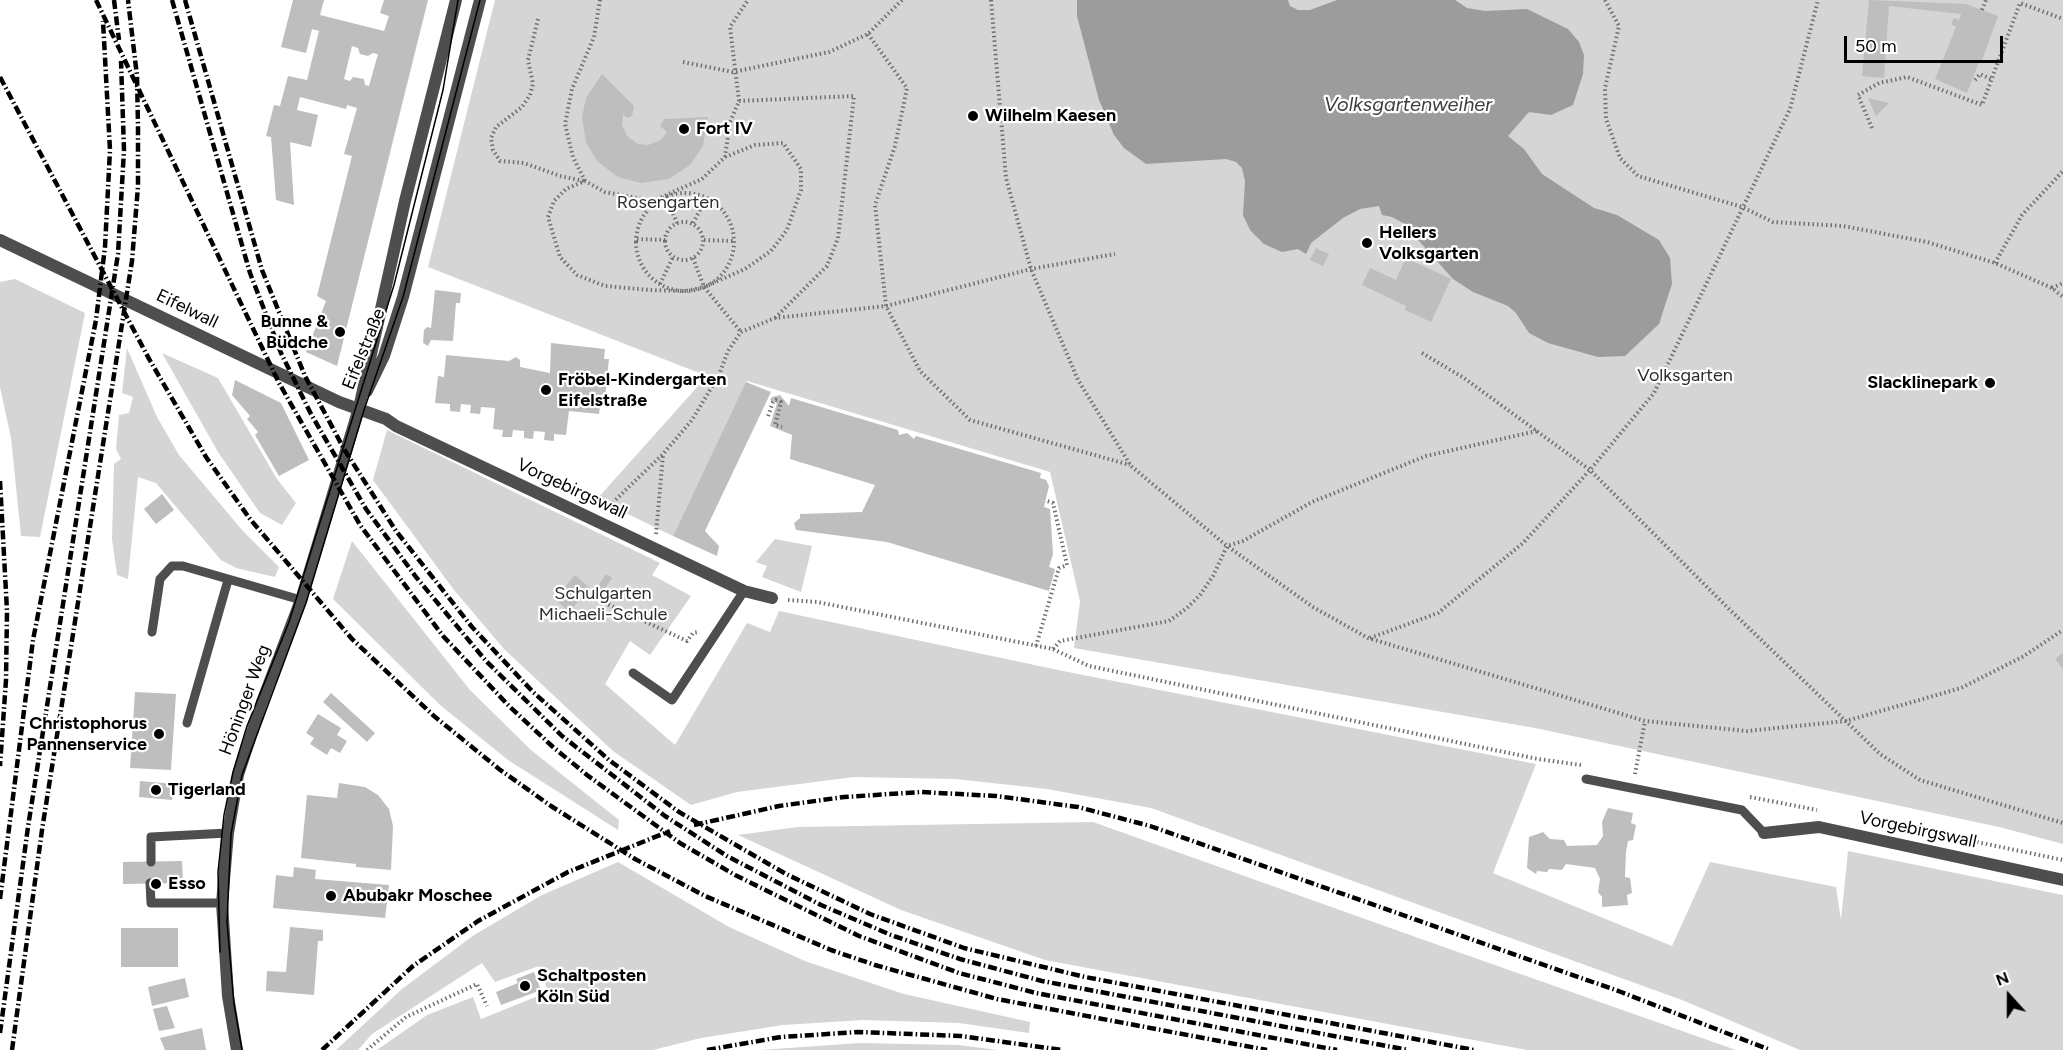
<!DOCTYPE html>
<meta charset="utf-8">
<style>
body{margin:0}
#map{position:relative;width:2063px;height:1050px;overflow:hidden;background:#fff;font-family:Figtree,sans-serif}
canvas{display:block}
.north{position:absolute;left:1979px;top:966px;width:60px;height:60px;-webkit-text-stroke:4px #fff;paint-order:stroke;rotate:339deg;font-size:16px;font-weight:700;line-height:24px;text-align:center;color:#000}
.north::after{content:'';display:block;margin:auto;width:21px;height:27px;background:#000;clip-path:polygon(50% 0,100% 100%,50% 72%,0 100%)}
.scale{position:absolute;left:1844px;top:36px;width:159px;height:27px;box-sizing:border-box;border:3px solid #000;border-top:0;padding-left:8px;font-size:18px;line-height:21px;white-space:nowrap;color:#000;-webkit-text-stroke:4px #fff;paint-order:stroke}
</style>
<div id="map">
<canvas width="2063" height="1050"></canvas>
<div class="north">N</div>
<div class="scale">50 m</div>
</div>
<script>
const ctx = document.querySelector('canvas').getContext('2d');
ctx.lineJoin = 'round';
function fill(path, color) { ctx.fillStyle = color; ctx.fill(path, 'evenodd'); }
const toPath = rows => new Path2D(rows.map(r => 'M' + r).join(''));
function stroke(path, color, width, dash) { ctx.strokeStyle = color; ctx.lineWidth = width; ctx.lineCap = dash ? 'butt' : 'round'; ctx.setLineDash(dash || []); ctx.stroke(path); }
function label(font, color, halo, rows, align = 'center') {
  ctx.font = font + ' Figtree,sans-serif'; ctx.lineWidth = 4.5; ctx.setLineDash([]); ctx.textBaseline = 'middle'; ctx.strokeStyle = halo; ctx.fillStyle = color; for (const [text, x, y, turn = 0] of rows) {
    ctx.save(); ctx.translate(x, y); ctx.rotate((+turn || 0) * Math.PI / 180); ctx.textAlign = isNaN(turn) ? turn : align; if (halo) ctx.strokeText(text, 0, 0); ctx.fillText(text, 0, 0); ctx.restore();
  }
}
const green = toPath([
 [495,0,2063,0,2063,844,1999,827,1535,728,1074,648,1080,601,1050,472,747,381,673,536,597,499,707,376,428,267],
 [15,279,85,313,40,537,21,536,11,438,0,387,0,282],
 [127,348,157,417,179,455,242,530,279,567,275,577,236,568,221,560,156,483,138,477,128,579,117,575,112,539,114,464,121,459,116,449,119,415,129,413,133,397,122,393],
 [162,353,218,378,277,479,296,503,282,525,260,513,218,452],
 [387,430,660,563,652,575,691,596,650,655,630,641,605,684,675,745,747,623,770,632,779,611,1063,671,1536,764,1493,873,1672,946,1710,862,1836,887,1841,920,1848,851,2063,895,2063,1050,1800,1050,1682,1000,1151,808,1047,789,955,779,854,777,737,792,691,805,613,751,504,649,454,590,373,480],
 [775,539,812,546,801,592,762,577,767,566,756,562],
 [352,541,470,690,531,750,619,820,618,830,508,760,440,705,333,599],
 [1093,822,1424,940,1736,1050,1527,1050,1045,960,901,910,738,835,798,827],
 [618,862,729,927,805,961,904,994,1030,1022,1029,1033,959,1023,863,1020,783,1025,701,1038,653,1050,377,1050,427,1015,473,997,481,1019,548,992,539,966,495,982,482,963,372,1034,358,1050,336,1050,402,989,474,935,542,895],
 [860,1043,958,1045,998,1050,760,1050]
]);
const water = toPath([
 [1077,0,1288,0,1290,6,1298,10,1310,10,1337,0,1455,0,1467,8,1485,11,1527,9,1568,29,1579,42,1584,55,1583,74,1573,105,1551,115,1529,112,1508,136,1524,149,1542,174,1594,208,1617,215,1659,240,1670,258,1672,284,1659,324,1625,356,1598,357,1548,343,1529,333,1516,313,1508,306,1473,292,1453,279,1403,223,1392,217,1382,215,1379,206,1360,209,1343,218,1311,243,1306,254,1298,249,1282,252,1264,244,1250,230,1243,215,1245,181,1242,168,1236,162,1226,159,1146,164,1124,148,1114,135,1099,100,1077,16]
]);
const building = toPath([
 [293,0,324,0,320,15,384,31,389,16,380,13,384,0,428,0,337,366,306,352,326,301,317,296,352,156,344,154,357,108,347,105,346,109,300,97,297,110,318,115,311,147,290,142,294,205,276,200,271,137,266,136,274,105,280,106,288,76,307,80,319,31,312,29,306,53,281,47],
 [352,46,358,48,360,54,368,56,373,53,378,54,369,86,365,85,364,79,353,77,350,81,344,79],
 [1869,0,1966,4,1998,16,1981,63,1979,62,1967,93,1935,79,1956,27,1951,24,1954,18,1959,20,1961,14,1889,6,1884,78,1862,76],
 [602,74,634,106,632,116,627,118,623,114,622,125,627,136,638,144,648,145,661,140,667,132,660,126,664,119,708,117,703,146,690,165,669,179,641,183,618,177,598,162,586,143,582,117,586,98],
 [1868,98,1889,103,1876,116],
 [1316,248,1329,254,1323,266,1310,260],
 [1406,258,1451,279,1431,322,1405,310,1406,306,1362,285,1370,268,1396,280],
 [435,290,461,293,460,303,456,303,453,341,431,340,428,346,423,343,424,330,427,327,431,328],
 [551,343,605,349,604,359,609,359,605,398,601,398,599,414,569,411,566,435,554,434,554,441,544,440,545,432,534,431,533,439,524,438,524,431,513,430,512,437,502,437,503,430,493,429,495,408,481,407,480,414,470,413,471,405,461,404,460,412,450,411,450,404,435,403,438,376,444,377,446,355,509,361,516,357,520,360,520,367,550,373],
 [235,380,281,403,309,460,279,476,255,435,258,432,247,419,250,416,232,395],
 [746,382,771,392,705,531,719,546,717,556,673,536],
 [780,395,789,406,791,398,898,430,899,435,907,433,914,439,916,436,1041,473,1040,478,1046,480,1049,486,1044,507,1050,509,1053,554,1049,567,1055,569,1049,591,887,542,796,530,794,523,800,518,800,514,862,512,875,485,790,459,792,435,770,426,777,403,770,400,772,397],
 [162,494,174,510,156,524,144,509],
 [606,574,612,578,602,593,596,589],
 [575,575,590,588,569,612,555,599],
 [2063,653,2063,669,2055,659],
 [135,692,176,694,171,770,130,768],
 [331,693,375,733,367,742,323,702],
 [318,714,341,728,337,735,347,741,340,753,331,748,327,755,310,744,314,738,306,733],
 [140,781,174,784,172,800,139,797],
 [339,783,365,787,378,795,389,809,393,826,391,870,356,867,356,864,301,858,307,795,337,798],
 [1608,808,1633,813,1631,823,1636,825,1633,840,1628,841,1626,852,1625,877,1630,878,1632,893,1627,895,1628,905,1602,907,1602,897,1598,892,1600,879,1595,868,1566,864,1562,870,1549,869,1547,872,1537,871,1536,874,1527,868,1529,837,1543,832,1550,839,1564,840,1567,846,1597,845,1603,836,1602,822],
 [182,861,183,883,123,884,123,862],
 [294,867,316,870,315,879,389,885,385,918,273,908,276,875,293,877],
 [290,927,323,930,323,941,318,941,314,995,266,991,267,971,286,972],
 [121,928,178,928,178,967,121,967],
 [534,972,541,990,501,1005,496,992,518,983,516,979],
 [185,978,189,997,152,1006,148,987],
 [167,1006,175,1028,159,1031,153,1009],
 [202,1028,206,1050,165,1050,160,1038]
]);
const path = toPath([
 [991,0,1006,178,1031,269,1078,380,1131,466,1227,546,1313,607,1368,638,1645,721,1747,731,1846,721,1961,688,2024,656,2063,630],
 [1605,0,1619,26,1605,88,1606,119,1620,158,1638,176,1742,207,1773,222,1843,226,1927,242,1995,263,2052,288,2063,297],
 [1982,10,1986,0],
 [538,19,528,60,533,84,530,95,522,107,496,127,491,138,493,150,500,161,524,163,560,176,584,181],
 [868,34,907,88,895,146,875,205,886,306,920,371,970,420,1130,465],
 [683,62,733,72,829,52,868,34,902,0],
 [1975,80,1980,74,1991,79],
 [739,101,854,96,838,238,827,266,775,318],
 [1872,128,1858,95,1879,83,1907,77,1982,105,2020,3,2063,19],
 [725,157,755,145,783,143,801,169,801,190,787,230,771,251,745,269,704,287,686,291,650,290,605,286,577,275,560,257,548,217,554,201,566,189,585,181,605,192,653,201,702,179,725,157,730,122,739,101,730,27,748,0],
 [585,181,573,157,565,124,572,89,594,37,600,0],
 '636 242a49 49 0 1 1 98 0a49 49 0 1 1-98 0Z',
 [666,197,677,223],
 '665 241a19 19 0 1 1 38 0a19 19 0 1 1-38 0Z',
 [693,223,706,199],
 [637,239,665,240],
 [704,240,733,241],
 [693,258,704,287,741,332],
 [1995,263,2022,215,2063,171],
 [660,284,673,257],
 [2052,288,2063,283],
 [1422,353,1464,378,1590,470,1729,609,1880,754,1920,780,2063,823],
 [768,416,773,402,776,400,781,402,775,425,782,427],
 [606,509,663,454,692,420,719,375,728,351,741,332,775,318,886,306,1031,269,1115,254],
 [656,534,663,455],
 [592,597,687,641,693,633,698,632],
 [788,600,817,602,1053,649,1089,666,1538,759,1581,765],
 [1370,638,1438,613,1523,543,1590,470,1654,393,1790,109,1818,0],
 [1036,646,1059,568,1067,565,1053,503,1047,501],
 [1053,649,1060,641,1169,621,1187,608,1200,595,1213,576,1227,546,1243,541,1312,502,1426,456,1537,431],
 [1635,774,1645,721],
 [1750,797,1817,810],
 [1977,842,2063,860],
 [367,1050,406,1017,477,984,487,1006]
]);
const service = toPath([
 [152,632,160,579,172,566,183,566,301,600],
 [633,673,672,700,744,591],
 [187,723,228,580],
 [1586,779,1742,810,1764,833],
 [151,862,151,837,228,833],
 [150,883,151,903,222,903]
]);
const minor = toPath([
 [0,240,339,402,386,419,396,426,744,591,772,598],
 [1764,833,1819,827,2063,880]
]);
const tertiary = toPath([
 [367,391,384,356,403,297,480,0],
 [237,1050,228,996,222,903,228,833,238,775,262,702,301,600,359,408,405,201,456,0]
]);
const tram = toPath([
 [220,952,218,872,224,815,233,772,247,726,289,622,394,285,443,90,458,0],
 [242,1050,234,1004,227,922,231,834,242,775,306,603,364,410,403,297,480,0]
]);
const rail = toPath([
 [96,0,279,383,360,525,443,636,509,706,553,747,587,775,680,843,735,875,859,936,959,973,1036,993,1337,1050],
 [114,0,119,40],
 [172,0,250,273,281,353,311,414,366,509,416,577,486,661,562,736,665,816,727,856,821,905,891,935,960,959,1042,981,1408,1050],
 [185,0,262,270,305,376,344,449,396,531,472,627,533,692,609,760,679,812,786,874,870,914,964,948,1085,977,1474,1050],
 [0,77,148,357,206,457,250,519,352,639,434,716,499,769,551,806,635,859,705,896,831,950,875,965,997,999,1267,1050],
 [0,481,7,611,6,680,0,766],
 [694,825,779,806,844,797,921,792,996,796,1078,807,1150,826,1621,992,1770,1050],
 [0,899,33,640,96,320,105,247,110,150,103,21],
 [0,1033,28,827,118,254,124,150,121,61],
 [12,1050,42,830,132,261,138,186,138,126,137,76,128,0],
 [322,1050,413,966,478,921,568,872,670,831],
 [707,1050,781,1037,859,1032,961,1036,1062,1050]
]);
const markers = [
 [973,116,6,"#000"],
 [684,129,6,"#000"],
 [1367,243,6,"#000"],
 [340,332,6,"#000"],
 [1990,383,6,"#000"],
 [546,390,6,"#000"],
 [159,734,6,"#000"],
 [156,790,6,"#000"],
 [156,884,6,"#000"],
 [331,896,6,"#000"],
 [525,986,6,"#000"]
];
const poiNames = [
 ["Wilhelm Kaesen",985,116],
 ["Fort IV",696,129],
 ["Hellers",1379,233],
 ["Volksgarten",1379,254],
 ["Bunne &",328,322,"right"],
 ["Büdche",328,343,"right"],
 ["Fröbel-Kindergarten",558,380],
 ["Eifelstraße",558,401],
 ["Slacklinepark",1978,383,"right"],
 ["Christophorus",147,724,"right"],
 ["Pannenservice",147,745,"right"],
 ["Tigerland",168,790],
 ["Esso",168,884],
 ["Abubakr Moschee",343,896],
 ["Schaltposten",537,976],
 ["Köln Süd",537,997]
];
const parkNames = [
 ["Rosengarten",668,203],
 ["Volksgarten",1685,376],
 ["Schulgarten",603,594],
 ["Michaeli-Schule",603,615]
];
const streetNames = [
 ["Eifelwall",187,309,26],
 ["Eifelstraße",364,349,-68],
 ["Vorgebirgswall",572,489,25],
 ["Höninger Weg",245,700,-70],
 ["Vorgebirgswall",1918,830,12]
];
const waterNames = [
 ["Volksgartenweiher",1408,105]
];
fill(green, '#d5d5d5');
fill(water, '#9c9c9c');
fill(building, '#bebebe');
stroke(path, '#707070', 4, [1.5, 3]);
stroke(service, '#4e4e4e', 9);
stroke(minor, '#4e4e4e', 12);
stroke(tertiary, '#4e4e4e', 12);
stroke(tram, '#000', 1.5);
stroke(rail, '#000', 4.5, [9, 3, 1.5, 3]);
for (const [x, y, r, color] of markers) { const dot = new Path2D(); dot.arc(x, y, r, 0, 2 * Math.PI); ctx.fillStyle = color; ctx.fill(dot); stroke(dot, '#fff', 2); }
label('bold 18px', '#000', '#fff', poiNames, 'left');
label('18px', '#2c2c2c', '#fff', parkNames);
label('18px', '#000', '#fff', streetNames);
label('italic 20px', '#3d3d3d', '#fff', waterNames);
</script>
